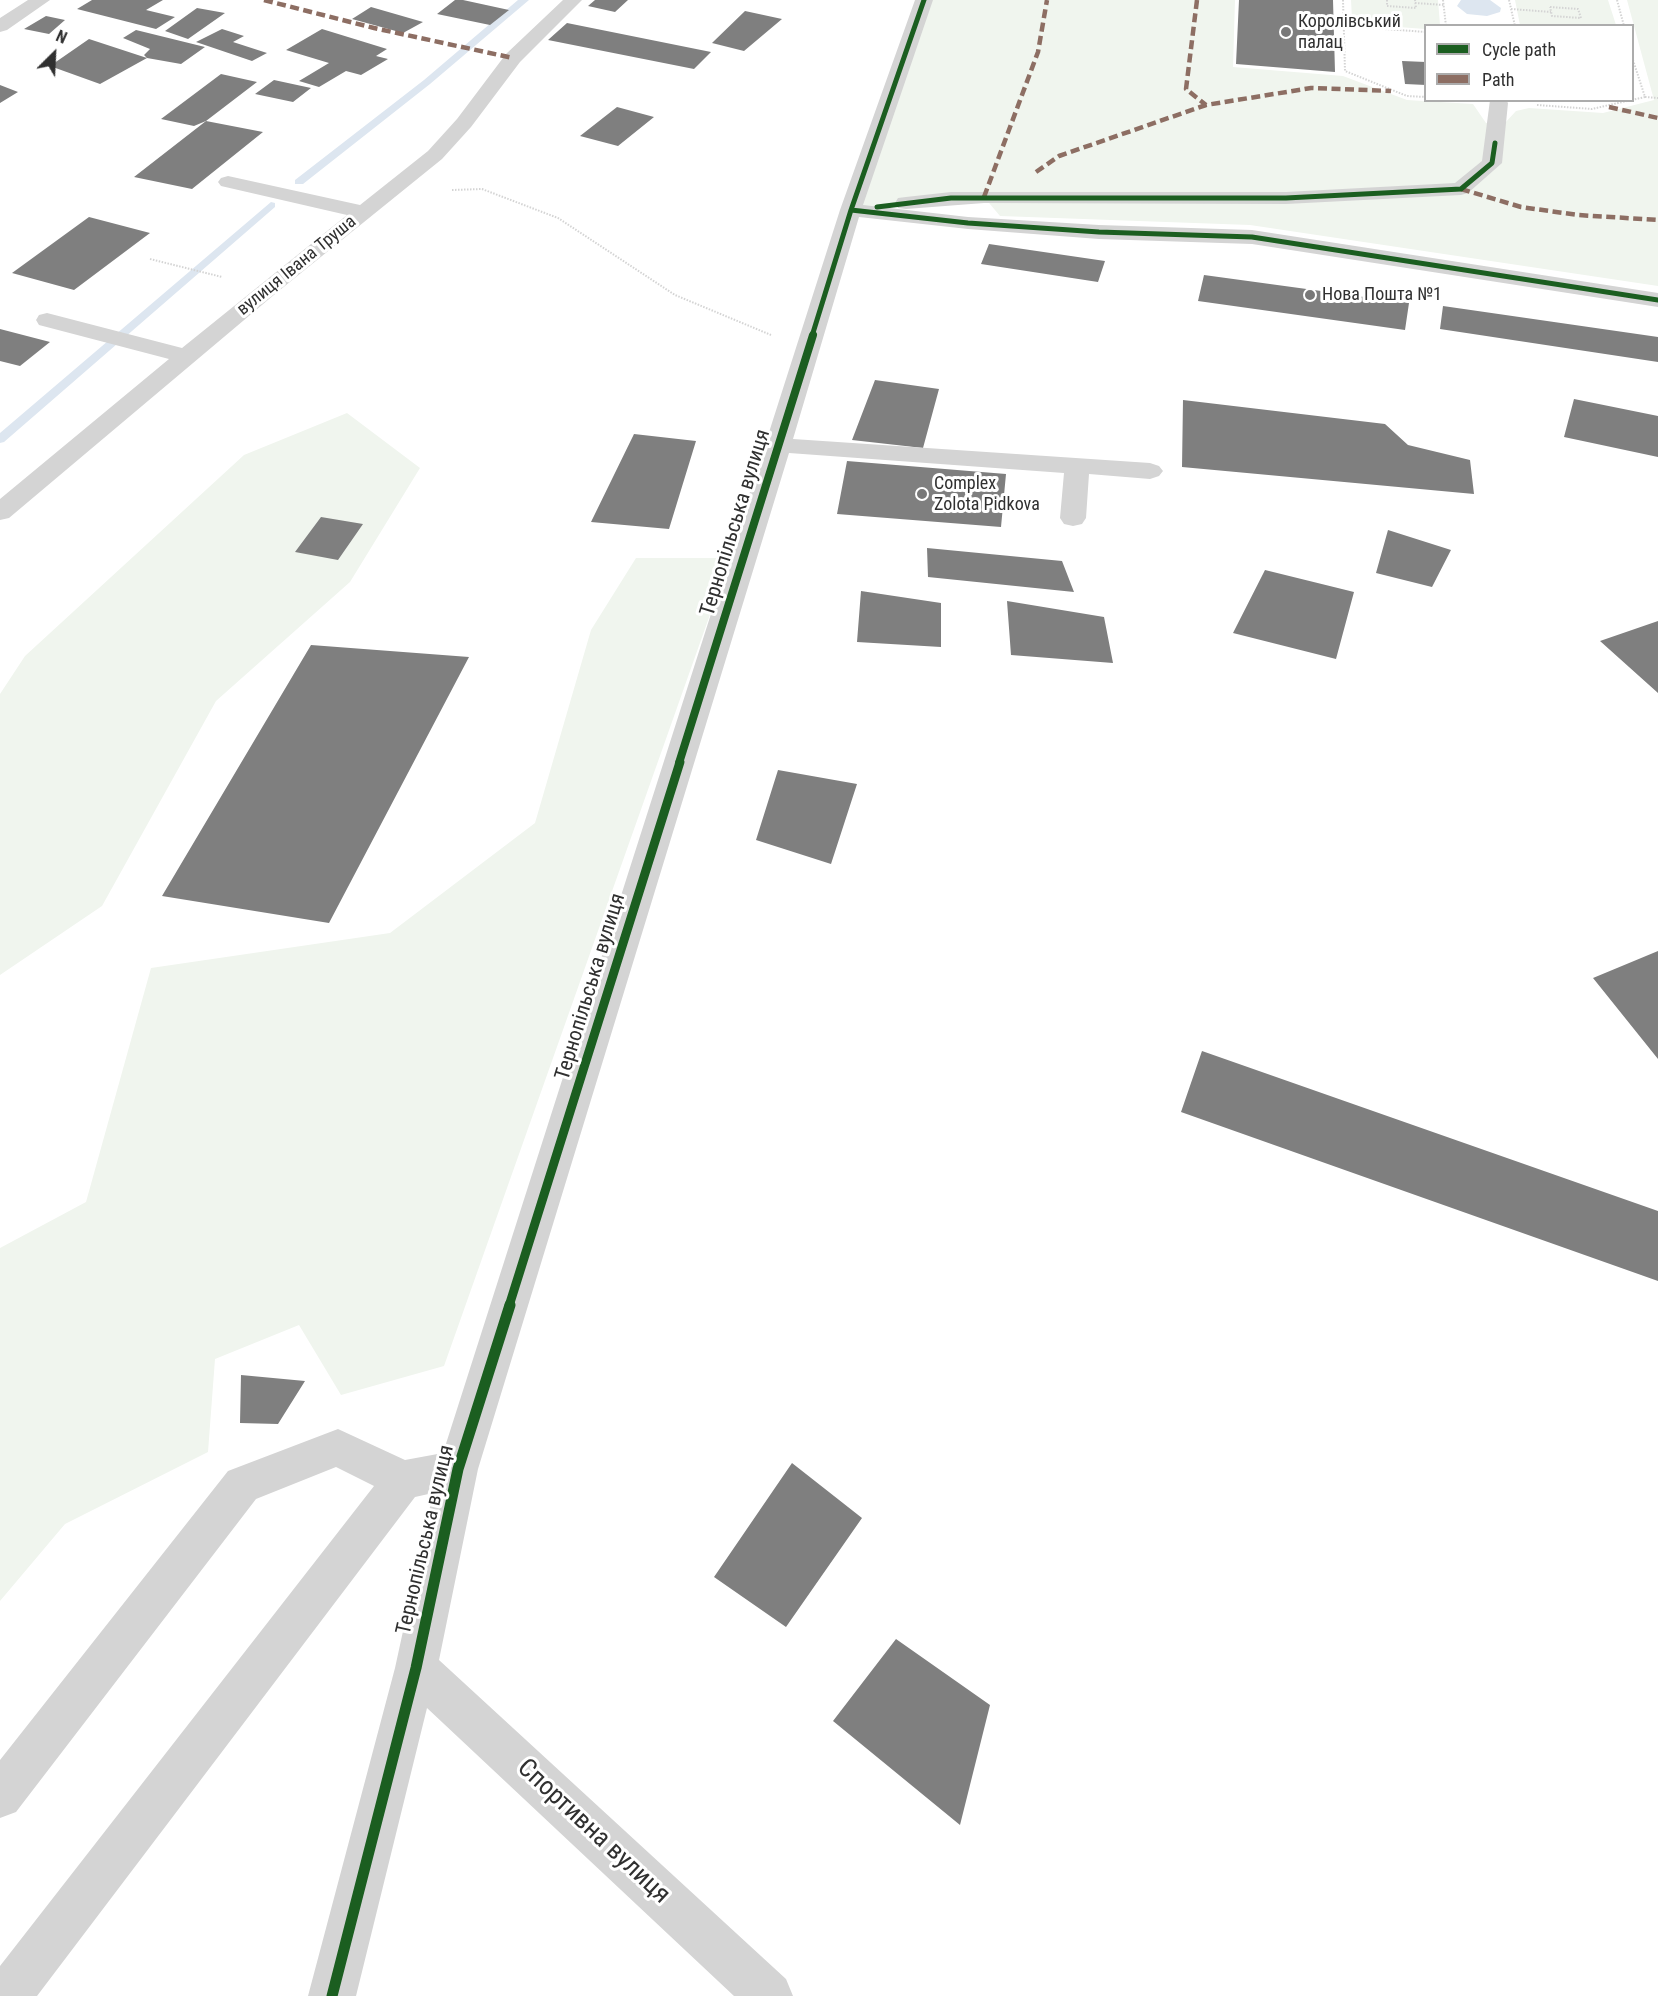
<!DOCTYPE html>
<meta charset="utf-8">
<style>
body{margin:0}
#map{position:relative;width:1658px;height:1996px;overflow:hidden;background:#fff;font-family:"Roboto Condensed",sans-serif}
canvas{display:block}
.legend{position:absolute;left:1424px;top:24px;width:210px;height:78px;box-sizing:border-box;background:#fff;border:2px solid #acacac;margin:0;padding:8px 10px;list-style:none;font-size:18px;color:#303030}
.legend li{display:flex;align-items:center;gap:12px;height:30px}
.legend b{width:30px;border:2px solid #acacac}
.north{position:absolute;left:24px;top:24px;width:60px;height:60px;-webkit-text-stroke:4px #fff;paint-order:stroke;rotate:24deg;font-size:16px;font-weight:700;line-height:24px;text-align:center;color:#303030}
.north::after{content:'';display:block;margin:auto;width:21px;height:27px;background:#303030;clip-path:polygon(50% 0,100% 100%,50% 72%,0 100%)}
</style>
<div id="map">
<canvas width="1658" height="1996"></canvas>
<ul class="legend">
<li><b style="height:8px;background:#1b5e20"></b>Cycle path</li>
<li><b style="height:8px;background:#8d6e63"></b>Path</li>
</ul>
<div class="north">N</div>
</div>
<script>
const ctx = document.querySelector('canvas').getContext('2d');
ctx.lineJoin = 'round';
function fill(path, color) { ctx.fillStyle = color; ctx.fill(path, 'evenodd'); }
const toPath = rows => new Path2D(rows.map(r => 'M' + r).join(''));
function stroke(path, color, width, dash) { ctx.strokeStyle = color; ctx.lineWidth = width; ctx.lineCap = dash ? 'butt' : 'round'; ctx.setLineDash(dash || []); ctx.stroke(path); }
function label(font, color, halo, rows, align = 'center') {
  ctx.font = font + ' "Roboto Condensed",sans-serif'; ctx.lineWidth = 6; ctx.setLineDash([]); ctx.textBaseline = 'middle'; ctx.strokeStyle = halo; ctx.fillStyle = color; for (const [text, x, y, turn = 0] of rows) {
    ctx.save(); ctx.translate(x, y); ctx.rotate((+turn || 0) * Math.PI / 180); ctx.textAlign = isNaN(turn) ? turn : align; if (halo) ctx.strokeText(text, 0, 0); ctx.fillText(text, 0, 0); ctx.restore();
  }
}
const green = toPath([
 [924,0,1235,0,1233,67,1343,76,1407,100,1473,104,1486,123,1504,124,1516,111,1529,108,1603,113,1654,100,1627,0,1658,0,1658,286,1250,225,1000,216,984,197,951,198,851,210],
 [1351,0,1438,0,1440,25,1426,26,1425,29,1372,25,1371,21,1352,19],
 [1515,0,1608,0,1616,25,1520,25],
 [347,413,420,468,350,582,216,701,102,906,0,975,0,694,25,656,244,455],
 [636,558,730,558,444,1366,341,1395,299,1325,215,1359,208,1452,65,1524,0,1601,0,1248,86,1202,151,968,390,933,535,823,591,630]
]);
const water = toPath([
 [1461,0,1490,0,1501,8,1500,12,1487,16,1467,14,1457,6]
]);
const stream = toPath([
 [518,0,529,0,430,84,303,184,295,184,295,180,424,80,518,0],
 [271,202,275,203,275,207,4,442,0,443,0,433,271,202]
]);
const building = toPath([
 [92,0,163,0,146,10,175,17,156,29,77,9],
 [455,0,463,0,509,10,490,25,437,14],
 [595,0,628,0,615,12,588,6],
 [1239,0,1333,0,1335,72,1236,64],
 [371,7,423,22,403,33,352,19],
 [197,8,225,13,188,39,165,31],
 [745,11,782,19,744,51,712,43],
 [46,16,65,20,49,34,24,29],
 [567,23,711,52,694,69,548,40],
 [222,29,244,36,233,42,267,53,252,61,196,42],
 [322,29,387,49,376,56,388,59,361,75,346,71,319,87,299,81,329,63,286,50],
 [136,30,205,47,181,64,147,58,100,84,50,66,89,39,147,58,144,55,150,49,123,38],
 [1402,61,1426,62,1426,85,1405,84],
 [221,74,257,82,206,121,194,126,161,119],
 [274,80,311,88,293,102,255,94],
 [0,85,18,92,0,103],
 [617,107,654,117,618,146,580,136],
 [206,121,263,132,192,189,134,177],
 [89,217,150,233,74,290,12,273],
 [989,244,1105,261,1098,282,981,264],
 [1204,275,1409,303,1405,330,1198,301],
 [1443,306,1658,337,1658,362,1440,329],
 [0,329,50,342,20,366,0,361],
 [875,380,939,389,923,448,852,440],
 [1574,399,1658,416,1658,457,1564,437],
 [1183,400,1385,424,1408,445,1470,460,1474,494,1182,467],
 [634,434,696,441,669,529,591,522],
 [847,461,1006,474,1001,527,837,514],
 [321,517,363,524,338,560,295,552],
 [1388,530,1451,550,1432,587,1376,573],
 [927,548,1062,561,1074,592,928,577],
 [1265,570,1354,592,1336,659,1233,633],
 [861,591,941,603,941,647,857,642],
 [1007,601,1104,617,1113,663,1011,655],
 [1658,621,1658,693,1600,641],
 [311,645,469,657,329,923,162,896],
 [778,770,857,784,831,864,756,840],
 [1658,951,1658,1059,1593,978],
 [1202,1051,1658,1211,1658,1281,1181,1112],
 [241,1375,305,1381,278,1424,240,1423],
 [792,1463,862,1518,786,1627,714,1577],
 [896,1639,990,1705,960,1825,833,1721]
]);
const path = toPath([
 [1343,0,1345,71,1407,96,1426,97],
 [1387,0,1387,6,1416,8,1415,0],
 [1443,0,1446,26],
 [1509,0,1515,26],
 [1617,0,1624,26],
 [1415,3,1444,5],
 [1550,7,1578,9,1581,18,1552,16,1550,7],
 [1511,9,1551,12],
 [1343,26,1426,32],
 [1632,57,1645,97,1632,100],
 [1645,97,1658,98],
 [1537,105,1592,109,1631,100],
 [452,190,482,189,558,218,675,295,771,335],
 [150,259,222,277]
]);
const minor = toPath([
 [28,0,50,0,7,30,0,32,0,18,28,0],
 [563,0,582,0,520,62,471,127,442,159,275,294,9,518,0,520,0,499,169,359,39,325,36,320,39,315,47,313,182,348,347,215,221,186,218,182,221,178,228,176,360,205,428,151,457,119,506,54,563,0],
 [915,0,933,0,863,205,968,217,1099,225,1252,230,1658,293,1658,307,1252,244,1099,239,968,229,859,217,793,439,1150,463,1159,466,1163,471,1159,476,1150,479,1089,474,1086,518,1082,524,1073,526,1064,524,1060,518,1064,473,789,453,478,1469,439,1660,786,1979,793,1996,734,1996,427,1708,356,1996,308,1996,395,1668,433,1493,415,1497,37,1996,0,1996,0,1966,374,1486,336,1467,256,1499,16,1812,0,1818,0,1760,228,1471,338,1429,405,1460,443,1453,840,210,915,0],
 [1490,100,1506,100,1508,103,1502,163,1468,193,1461,195,1286,204,984,203,906,209,898,208,895,203,898,198,906,197,951,192,1286,192,1455,183,1482,161,1490,100]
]);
const quiet = toPath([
 [264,0,374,28,513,58],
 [1197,0,1186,89,1206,105],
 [1609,107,1658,118],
 [1036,172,1059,156,1206,105,1311,88,1391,91],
 [1461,189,1521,207,1578,215,1658,220],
 [984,197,1038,52,1047,0]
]);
const cyclewayFar3 = toPath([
 [877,207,951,198,1286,198,1461,189,1492,163,1495,143],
 [851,210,968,223,1099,232,1252,237,1658,300],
 [812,336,851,210,924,0]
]);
const cyclewayFar2 = toPath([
 [679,763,813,335]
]);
const cyclewayFar1 = toPath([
 [509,1306,680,762]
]);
const cycleway = toPath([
 [332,1996,416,1668,458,1469,510,1305]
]);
const markers = [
 [1286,32,6,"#787878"],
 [1310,295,6,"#787878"],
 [922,494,6,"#787878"]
];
const farPoinames = [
 ["Королівський",1298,22],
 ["палац",1298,43],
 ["Нова Пошта №1",1322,295],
 ["Complex",934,484],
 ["Zolota Pidkova",934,505]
];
const farStreetnames = [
 ["вулиця Івана Труша",297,266,-39]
];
const streetNames = [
 ["Тернопільська вулиця",736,523,-73],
 ["Тернопільська вулиця",591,987,-73],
 ["Тернопільська вулиця",426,1540,-77]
];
const nearStreetnames = [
 ["Спортивна вулиця",593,1832,43]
];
fill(green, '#f0f5ee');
fill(water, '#dde6f0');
fill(stream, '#dde6f0');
fill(building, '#7f7f7f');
stroke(path, '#d4d4d4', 2, [1.5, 1.5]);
fill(minor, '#d4d4d4');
stroke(quiet, '#8d6e63', 4.5, [9, 4.5]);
stroke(cyclewayFar3, '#1b5e20', 5);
stroke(cyclewayFar2, '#1b5e20', 8);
stroke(cyclewayFar1, '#1b5e20', 9);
stroke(cycleway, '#1b5e20', 11);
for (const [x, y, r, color] of markers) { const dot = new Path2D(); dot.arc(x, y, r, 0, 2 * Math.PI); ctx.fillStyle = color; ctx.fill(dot); stroke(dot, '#fff', 2); }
label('18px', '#303030', '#fff', farPoinames, 'left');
label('18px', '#303030', '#fff', farStreetnames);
label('21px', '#303030', '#fff', streetNames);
label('26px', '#303030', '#fff', nearStreetnames);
</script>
